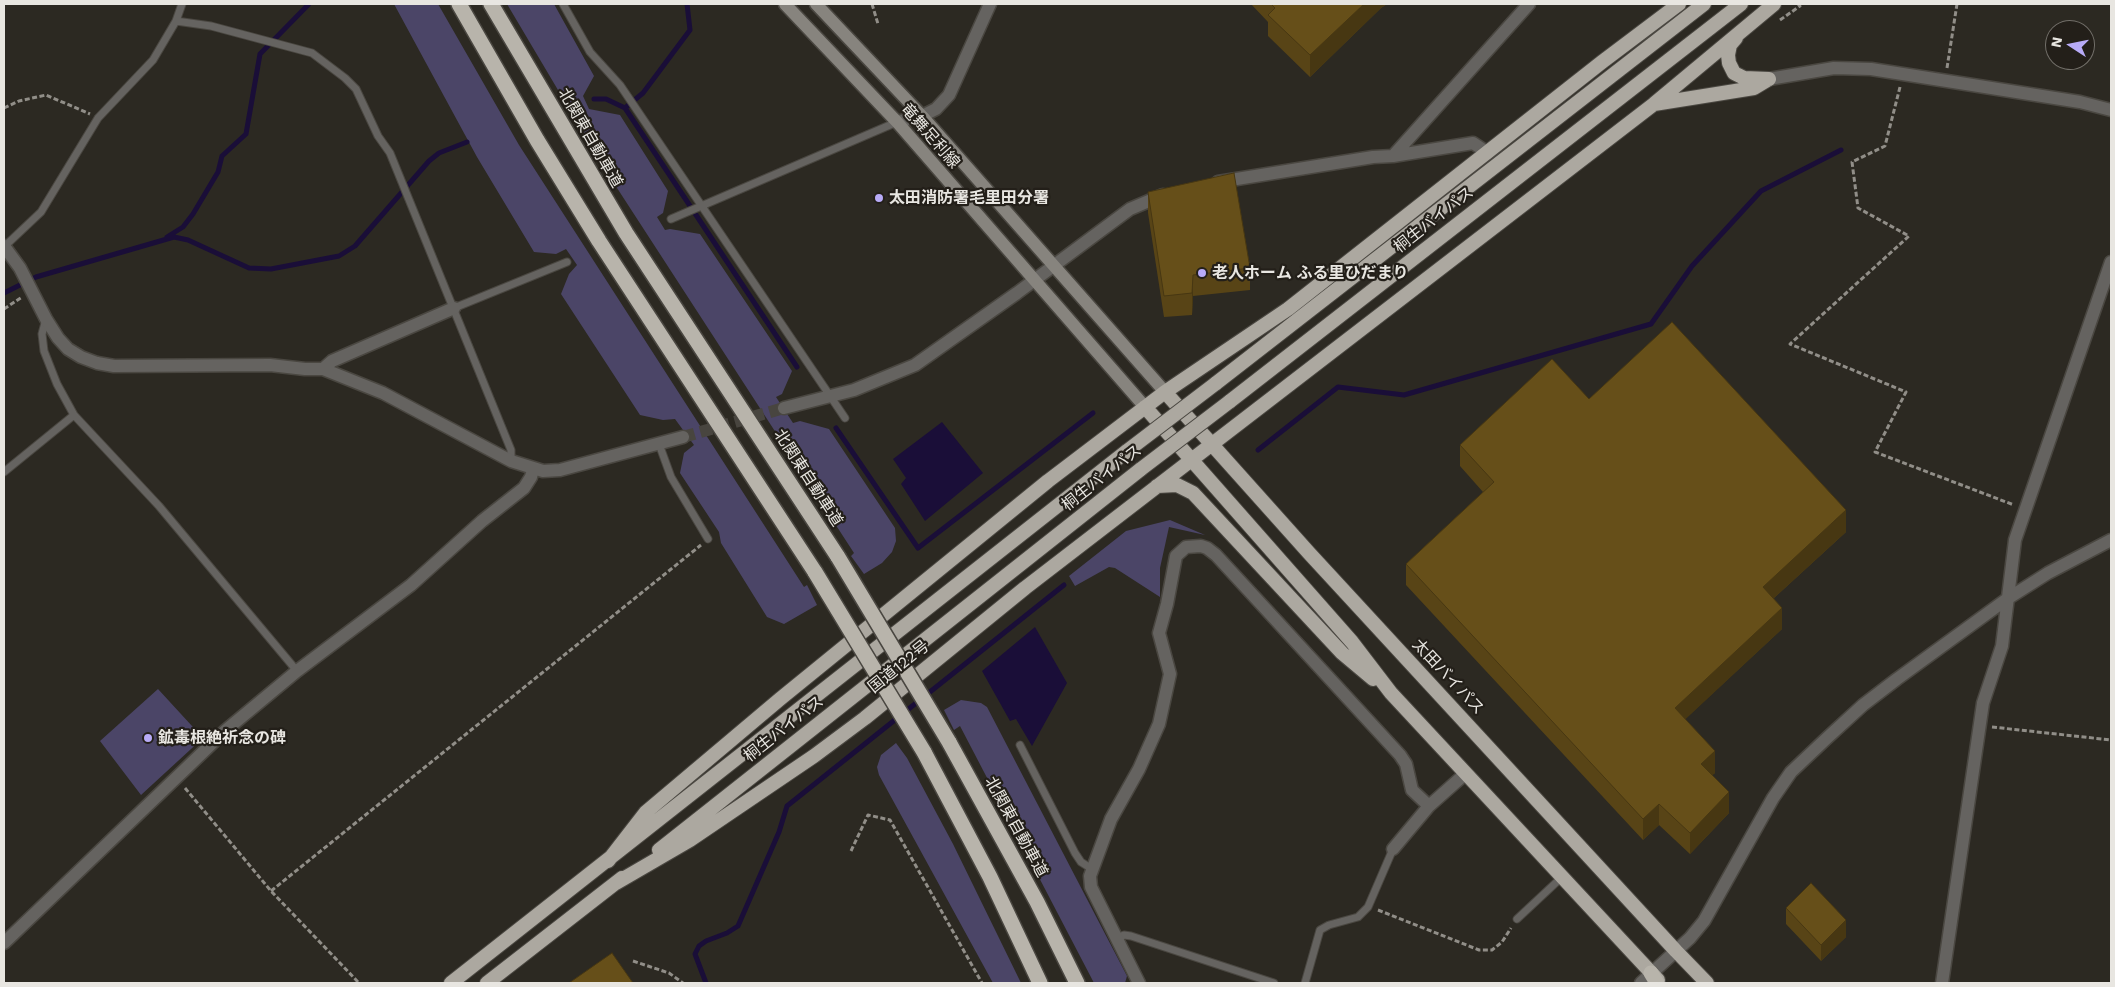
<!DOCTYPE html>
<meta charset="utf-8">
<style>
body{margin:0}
#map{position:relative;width:2115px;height:987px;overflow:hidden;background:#2c2922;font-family:"Work Sans",sans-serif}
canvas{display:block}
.frame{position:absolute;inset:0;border:5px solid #e8e6e1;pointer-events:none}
.north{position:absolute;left:2045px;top:20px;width:50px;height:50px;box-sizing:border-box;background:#231f19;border:1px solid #726f69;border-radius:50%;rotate:281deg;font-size:14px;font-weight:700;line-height:20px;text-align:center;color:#e8e6e1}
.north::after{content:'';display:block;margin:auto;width:18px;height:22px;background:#b8abf7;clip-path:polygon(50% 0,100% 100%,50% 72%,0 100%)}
</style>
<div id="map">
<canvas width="2115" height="987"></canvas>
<div class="frame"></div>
<div class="north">N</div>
</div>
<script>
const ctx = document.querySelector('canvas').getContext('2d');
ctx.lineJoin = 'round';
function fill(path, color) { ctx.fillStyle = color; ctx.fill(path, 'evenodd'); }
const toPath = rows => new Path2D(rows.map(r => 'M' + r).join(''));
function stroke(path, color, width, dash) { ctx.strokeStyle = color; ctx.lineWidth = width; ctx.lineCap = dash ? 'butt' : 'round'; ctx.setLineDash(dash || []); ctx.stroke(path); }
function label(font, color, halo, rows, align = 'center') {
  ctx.font = font + ' "Work Sans","Noto Sans JP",sans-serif'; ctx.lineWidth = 4.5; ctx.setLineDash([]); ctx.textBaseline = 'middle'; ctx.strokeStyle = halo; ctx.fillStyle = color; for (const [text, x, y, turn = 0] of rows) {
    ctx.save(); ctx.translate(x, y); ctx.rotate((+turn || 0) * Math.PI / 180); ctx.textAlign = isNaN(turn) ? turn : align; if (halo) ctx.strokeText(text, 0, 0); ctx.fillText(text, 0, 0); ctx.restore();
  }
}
const green = toPath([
 [394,4,438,4,519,145,804,587,807,585,817,605,784,624,767,617,721,543,719,532,680,473,684,453,694,445,675,419,663,420,640,415,561,294,569,274,577,265,566,249,556,254,534,252,477,157],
 [507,4,554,4,594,76,583,96,589,109,620,115,668,191,663,213,657,217,665,230,670,229,700,234,792,371,782,394,776,397,793,423,800,421,829,429,895,528,896,541,892,552,882,563,864,574,851,556,854,553,606,171],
 [1170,520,1205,535,1169,527,1160,568,1160,597,1115,568,1109,567,1075,586,1069,576,1126,531],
 [158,689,203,738,141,795,100,741],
 [961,700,981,703,987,707,1127,976,1125,983,1094,983,960,726,954,730,944,710],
 [896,743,907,758,953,844,1021,983,993,983,879,775,877,767,881,755]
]);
const water = toPath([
 [942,422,983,473,925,521,901,484,906,478,893,459],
 [1035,627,1067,683,1032,746,1016,719,1010,721,982,671]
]);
const stream = toPath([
 [594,99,606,99,625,108,797,367],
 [625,108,643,93,690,30,687,4],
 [167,237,183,227,193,214,218,172,222,156,246,134,260,54,309,4],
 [4,293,36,277,174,237,188,240,249,268,271,269,339,256,355,246,429,161,439,153,467,142],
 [836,428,918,548,1093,413],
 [1258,450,1338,387,1404,395,1651,324,1692,266,1761,191,1841,150],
 [706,983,695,954,699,946,706,941,727,933,738,926,779,832,787,806,1064,585]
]);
const minorTunnel = toPath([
 [683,437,784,408]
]);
const path = toPath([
 [872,4,878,24],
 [1780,20,1800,6,1798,4],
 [1947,68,1957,4],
 [1900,87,1885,146,1852,162,1858,208,1909,236,1790,344,1906,392,1875,452,2014,505],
 [4,108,19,101,46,95,90,114],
 [4,309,22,297],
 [1992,727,2111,740],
 [185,788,271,891,359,983],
 [851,851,868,815,890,820,982,983],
 [271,891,701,545],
 [1378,910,1479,950,1492,950,1502,942,1511,928],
 [633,961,669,973,683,983]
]);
const service = toPath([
 [563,4,590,52,620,85,845,418],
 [176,21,211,26,312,53,345,78,356,89,378,136,390,153,511,450,511,461],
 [671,219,897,122],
 [5,246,41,212,98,118,153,60,176,21,182,4],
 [454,308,567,262],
 [46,319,42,334,44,351,57,384,74,415,159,506,297,671],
 [659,444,671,477,708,539],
 [4,472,74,415],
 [1020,745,1075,853,1081,862,1092,869],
 [1517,919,1562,877],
 [1116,939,1124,935,1131,936,1274,983],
 [1305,983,1320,930,1329,925,1358,917,1368,907,1393,849]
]);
const minor = toPath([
 [897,122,922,116,936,109,949,95,990,4],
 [1393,156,1529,4],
 [1218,182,1373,157,1393,156,1473,143,1488,153],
 [4,246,20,268,46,319,58,338,68,349,81,357,97,363,114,366,270,365,305,369,323,369,383,393,511,461,543,471,560,470,683,437],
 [323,369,332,361,454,308],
 [784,408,854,390,915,365,1017,293,1130,209,1163,195],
 [1393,849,1429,806,1465,774],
 [4,943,226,730,297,671,411,585,482,521,524,488,531,477,533,469],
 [1139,983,1091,887,1090,876,1111,819,1139,769,1159,724,1170,674,1159,633,1167,604,1176,556,1186,547,1201,546,1207,548,1216,555,1400,755,1406,764,1412,790,1429,806],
 [1641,983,1690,938,1704,921,1773,798,1791,772,1827,738,1863,705,1897,679,2007,599,2048,573,2111,540],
 [1942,983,1983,703,2002,646,2015,540,2111,262]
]);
const tertiary = toPath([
 [1769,79,1834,68,1871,69,2080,102,2111,110]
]);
const secondary = toPath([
 [785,4,897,122,1145,407],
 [816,4,922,116,1165,392]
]);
const trunk = toPath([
 [1736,38,1730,45,1728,55,1729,63,1734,73,1744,78,1769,79],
 [1654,104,1754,88,1769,79],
 [1215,384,1704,4],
 [1165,392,1309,553,1676,951,1707,983],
 [1229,402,1741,4],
 [1145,407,1352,642,1391,693,1658,980],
 [1157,486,1177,485,1193,493,1342,653,1373,679],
 [659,850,1141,469],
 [608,861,646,812,780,699,1048,481,1165,392,1288,309,1602,62,1679,4],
 [616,883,690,840,814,756,865,718,1025,588,1654,104,1774,4],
 [451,983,1127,451],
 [487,983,622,878]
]);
const motorway = toPath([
 [459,4,537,140,599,241,815,572],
 [491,4,626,233,838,557],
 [949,742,1037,902,1077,983],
 [924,752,990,877,1040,983],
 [1651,973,1657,983]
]);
const trunkBridge = toPath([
 [1127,451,1215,384],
 [1141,469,1229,402]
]);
const motorwayBridge = toPath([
 [838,557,949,742],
 [815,572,924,752]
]);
const wall = toPath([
 [1251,4,1387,4,1381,8,1310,77,1268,36,1268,22],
 [1148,192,1250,268,1250,290,1193,296,1192,315,1164,317,1148,213],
 [1589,399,1846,532,1774,598,1782,629,1685,719,1715,773,1712,775,1729,813,1690,854,1659,825,1643,840,1406,585,1406,564,1483,492,1460,466,1460,445],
 [1786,908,1846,937,1821,961,1786,924]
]);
const shadedWall = toPath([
 [1364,4,1387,4,1381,8,1310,77,1310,55],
 [1193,275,1193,296,1192,315,1192,293],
 [1846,510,1846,532,1763,608,1763,587],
 [1782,608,1782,629,1675,729,1675,708],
 [1715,751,1715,773,1701,786,1701,764],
 [1729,792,1729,813,1690,854,1690,833],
 [1659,804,1659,825,1643,840,1643,819],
 [1846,920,1846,937,1821,961,1821,945]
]);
const building = toPath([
 [1271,4,1364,4,1310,55,1268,15,1275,8,1271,4],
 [1234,173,1250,268,1193,275,1192,293,1164,296,1148,192,1234,173],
 [1672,322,1846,510,1763,587,1782,608,1675,708,1715,751,1701,764,1729,792,1690,833,1659,804,1643,819,1406,564,1494,482,1460,445,1552,359,1589,399,1672,322],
 [1811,883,1846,920,1821,945,1786,908,1811,883],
 [612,953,633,983,569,983,612,953]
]);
const markers = [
 [879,198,5,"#b8abf7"],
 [1202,273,5,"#b8abf7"],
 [148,738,5,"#b8abf7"]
];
const streetNames = [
 ["竜舞足利線",930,136,49],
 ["北関東自動車道",590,138,60],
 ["桐生バイパス",1434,220,-38],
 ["北関東自動車道",808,478,57],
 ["桐生バイパス",1102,478,-38],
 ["国道122号",899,667,-39],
 ["太田バイパス",1448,677,47],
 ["桐生バイパス",784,729,-38],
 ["北関東自動車道",1016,827,61]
];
const poiNames = [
 ["太田消防署毛里田分署",889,198],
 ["老人ホーム ふる里ひだまり",1212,273],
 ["鉱毒根絶祈念の碑",158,738]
];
fill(green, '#4b4567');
fill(water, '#1a0e38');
stroke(stream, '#1a0e38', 5);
stroke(minorTunnel, '#48453f', 12, [12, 6]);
stroke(service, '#4a4741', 9);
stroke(minor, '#4a4741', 15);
stroke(tertiary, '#4a4741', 15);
stroke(secondary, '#4a4741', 15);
stroke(trunk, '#4a4741', 16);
stroke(motorway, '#4a4741', 18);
stroke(path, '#918e88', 3, [5, 2.5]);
stroke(service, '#656360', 7);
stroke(minor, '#656360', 12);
stroke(tertiary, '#656360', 12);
stroke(secondary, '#87847e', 12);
stroke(trunk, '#aca8a0', 14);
stroke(motorway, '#b8b4ab', 15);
stroke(trunkBridge, '#4a4741', 16, []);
stroke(motorwayBridge, '#4a4741', 18, []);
stroke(trunkBridge, '#aca8a0', 14);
stroke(motorwayBridge, '#b8b4ab', 15);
fill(wall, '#584416');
fill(shadedWall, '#473712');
fill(building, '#664f19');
stroke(building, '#473712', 1);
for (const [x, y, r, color] of markers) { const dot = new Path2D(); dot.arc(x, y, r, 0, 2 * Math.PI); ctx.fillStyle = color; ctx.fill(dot); stroke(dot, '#231f19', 2); }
label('16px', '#e8e6e1', '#231f19', streetNames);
label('bold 16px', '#e8e6e1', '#231f19', poiNames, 'left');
</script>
